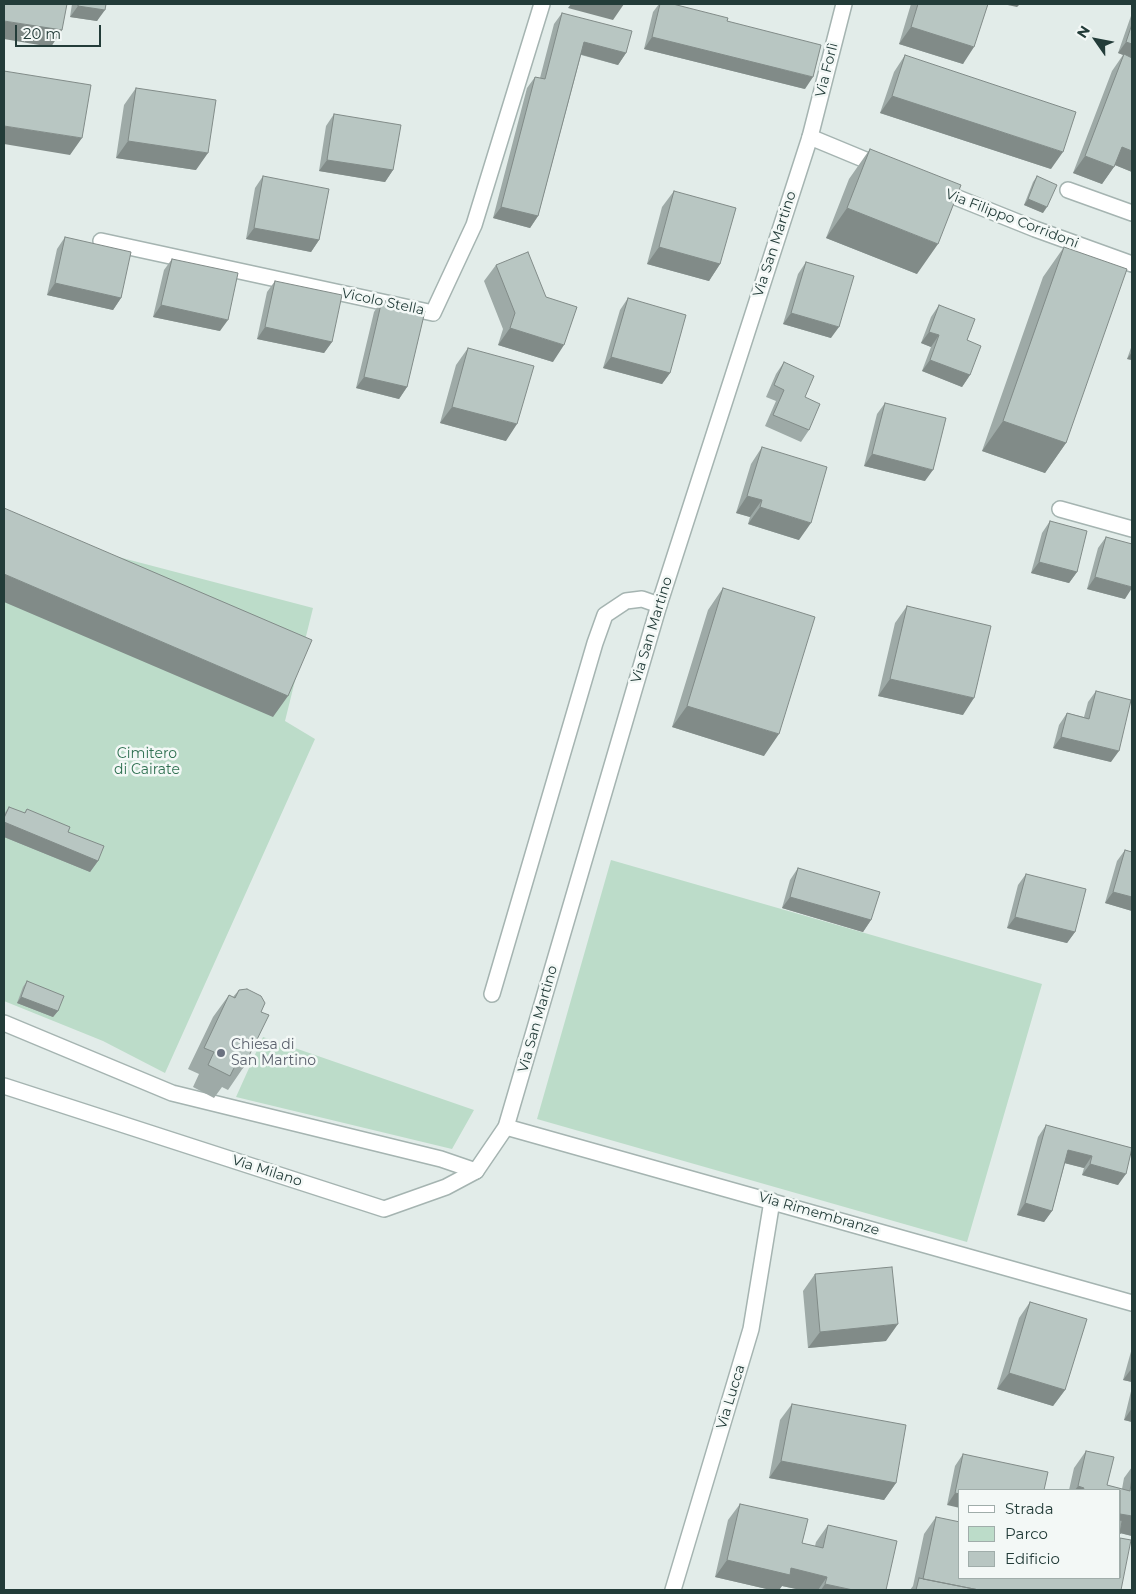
<!DOCTYPE html>
<meta charset="utf-8">
<style>
body{margin:0}
#map{position:relative;width:1136px;height:1594px;overflow:hidden;background:#e2ece9;font-family:Montserrat,sans-serif}
canvas{display:block}
.frame{position:absolute;inset:0;border:5px solid #233c39;pointer-events:none}
.legend{position:absolute;left:958px;top:1489px;width:162px;height:90px;box-sizing:border-box;background:#f3f8f6;border:1px solid #a0adaa;margin:0;padding:6px 9px;list-style:none;font-size:15px;color:#233c39}
.legend li{display:flex;align-items:center;gap:10px;height:25px}
.legend b{width:25px;border:1px solid #a0adaa}
.north{position:absolute;left:1071px;top:15px;width:50px;height:50px;-webkit-text-stroke:4px #f3f8f6;paint-order:stroke;rotate:303deg;font-size:14px;font-weight:700;line-height:20px;text-align:center;color:#233c39}
.north::after{content:'';display:block;margin:auto;width:18px;height:22px;background:#233c39;clip-path:polygon(50% 0,100% 100%,50% 72%,0 100%)}
.scale{position:absolute;left:15px;top:25px;width:86px;height:22px;box-sizing:border-box;border:2px solid #233c39;border-top:0;padding-left:6px;font-size:15px;line-height:18px;white-space:nowrap;color:#233c39;-webkit-text-stroke:4px #f3f8f6;paint-order:stroke}
</style>
<div id="map">
<canvas width="1136" height="1594"></canvas>
<div class="frame"></div>
<ul class="legend">
<li><b style="height:6px;background:#fff"></b>Strada</li>
<li><b style="height:14px;background:#bcdcc9"></b>Parco</li>
<li><b style="height:14px;background:#b8c6c2"></b>Edificio</li>
</ul>
<div class="north">N</div>
<div class="scale">20 m</div>
</div>
<script>
const ctx = document.querySelector('canvas').getContext('2d');
ctx.lineJoin = 'round';
function fill(path, color) { ctx.fillStyle = color; ctx.fill(path, 'evenodd'); }
const toPath = rows => new Path2D(rows.map(r => 'M' + r).join(''));
function stroke(path, color, width, dash) { ctx.strokeStyle = color; ctx.lineWidth = width; ctx.lineCap = dash ? 'butt' : 'round'; ctx.setLineDash(dash || []); ctx.stroke(path); }
function label(font, color, halo, rows, align = 'center') {
  ctx.font = font + ' Montserrat,sans-serif'; ctx.lineWidth = 5; ctx.setLineDash([]); ctx.textBaseline = 'middle'; ctx.strokeStyle = halo; ctx.fillStyle = color; for (const [text, x, y, turn = 0] of rows) {
    ctx.save(); ctx.translate(x, y); ctx.rotate((+turn || 0) * Math.PI / 180); ctx.textAlign = isNaN(turn) ? turn : align; if (halo) ctx.strokeText(text, 0, 0); ctx.fillText(text, 0, 0); ctx.restore();
  }
}
const green = toPath([
 [4,527,313,608,285,721,315,739,165,1073,103,1041,4,1001],
 [611,860,1042,984,967,1242,537,1119],
 [263,1037,474,1110,452,1149,236,1097]
]);
const service = toPath([
 [1068,190,1132,213],
 [1060,509,1132,529],
 [492,994,595,643,605,615,626,601,642,599,659,605],
 [4,1023,172,1093,441,1159,476,1171]
]);
const minor = toPath([
 [810,137,880,166],
 [938,190,1035,229,1132,264],
 [101,241,433,313,474,225,542,4],
 [506,1127,1132,1303],
 [673,1590,751,1329,772,1201]
]);
const tertiary = toPath([
 [4,1086,384,1209,446,1187,476,1171,506,1127,659,605,810,137,844,4]
]);
const wall = toPath([
 [4,4,106,4,97,21,70,17,72,4,67,4,51,47],
 [659,4,673,4,727,21,805,89,644,49,653,12],
 [911,4,988,4,963,64,899,44],
 [562,13,626,53,618,65,581,55,538,216,530,228,493,218,527,88,535,77,540,78,554,24],
 [1132,13,1132,172,1115,165,1102,184,1073,173,1112,71,1123,55,1118,53],
 [905,55,1051,169,880,113,894,72],
 [136,88,196,170,116,158,124,105],
 [334,114,393,170,385,182,319,171,326,126],
 [870,149,917,274,826,238,849,179],
 [263,176,319,240,311,252,246,239,255,188],
 [1037,176,1043,213,1024,205,1033,182],
 [674,191,720,264,709,281,647,264,662,207],
 [65,237,121,298,113,310,47,295,57,249],
 [1064,247,1066,443,1045,473,982,451,1043,277],
 [172,259,220,331,153,317,164,270],
 [806,262,831,338,783,324,798,274],
 [496,265,553,362,498,345,503,329,484,281],
 [275,281,332,342,324,353,257,339,267,292],
 [628,298,670,373,662,384,603,368,620,310],
 [382,300,407,387,399,399,356,388,374,312],
 [939,305,967,340,970,375,962,387,922,371,931,347,921,343,931,317],
 [1132,345,1132,360,1127,359],
 [468,348,506,441,440,423,456,365],
 [784,362,809,430,801,442,765,426,776,401,766,397,776,374],
 [885,403,925,481,864,466,877,414],
 [762,447,799,540,748,524,750,517,736,513,751,464],
 [1050,521,1077,572,1069,583,1031,573,1042,533],
 [1106,537,1125,599,1087,589,1098,548],
 [723,588,764,756,672,727,708,610],
 [907,606,963,715,878,696,895,623],
 [1096,691,1111,762,1053,748,1059,725,1067,713,1084,717,1088,702],
 [9,807,24,813,27,809,68,832,98,861,90,872,4,837,4,814],
 [1125,850,1132,852,1132,911,1105,903,1117,861],
 [798,868,871,920,863,932,782,908,790,880],
 [1026,874,1075,932,1067,943,1007,928,1018,885],
 [27,981,58,1011,53,1017,17,1003,23,987],
 [239,990,261,1012,243,1068,228,1090,222,1087,214,1098,193,1087,199,1074,188,1069,213,1017,229,995,233,997],
 [1046,1125,1132,1148,1118,1185,1082,1175,1084,1168,1065,1163,1052,1211,1044,1222,1017,1215,1038,1137],
 [815,1274,886,1341,808,1348,803,1291],
 [1030,1302,1065,1390,1053,1406,997,1389,1019,1318],
 [1132,1348,1132,1382,1123,1380],
 [1132,1387,1132,1422,1124,1420],
 [792,1404,896,1483,884,1500,769,1478,780,1420],
 [1086,1451,1107,1485,1122,1489,1124,1478,1132,1467,1132,1536,1120,1533,1120,1490,1069,1490,1074,1468],
 [963,1454,960,1490,947,1505,955,1466],
 [740,1504,802,1543,815,1546,816,1542,828,1525,886,1590,801,1590,782,1586,779,1590,771,1590,715,1577,728,1520],
 [936,1517,1121,1590,910,1590,913,1586,924,1534]
]);
const shadedWall = toPath([
 [571,4,624,4,613,20,568,8],
 [1003,4,1020,4,1017,7],
 [78,6,105,10,97,21,70,17],
 [4,21,62,30,51,47,4,39],
 [911,27,974,47,963,64,899,44],
 [652,37,813,77,805,89,644,49],
 [584,42,626,53,618,65,576,53],
 [1126,42,1132,44,1132,58,1118,53],
 [892,96,1063,152,1051,169,880,113],
 [4,126,82,138,70,155,4,144],
 [128,141,208,153,196,170,116,158],
 [1122,147,1132,151,1132,172,1110,163],
 [1085,156,1114,167,1102,184,1073,173],
 [327,160,393,170,385,182,319,171],
 [1028,199,1047,207,1043,213,1024,205],
 [501,207,538,216,530,228,493,218],
 [847,208,938,244,917,274,826,238],
 [254,228,319,240,311,252,246,239],
 [659,247,720,264,709,281,647,264],
 [55,283,121,298,113,310,47,295],
 [161,305,228,320,220,331,153,317],
 [791,313,839,327,831,338,783,324],
 [265,327,332,342,324,353,257,339],
 [510,328,564,345,553,362,498,345],
 [929,332,939,335,931,347,921,343],
 [1132,352,1132,360,1127,359],
 [611,357,670,373,662,384,603,368],
 [930,360,970,375,962,387,922,371],
 [364,377,407,387,399,399,356,388],
 [452,407,517,424,506,441,440,423],
 [1003,421,1066,443,1045,473,982,451],
 [872,454,933,470,925,481,864,466],
 [747,496,762,500,750,517,736,513],
 [760,507,811,523,799,540,748,524],
 [1039,562,1077,572,1069,583,1031,573],
 [4,574,288,696,273,717,4,602],
 [1095,577,1132,587,1132,588,1125,599,1087,589],
 [890,679,974,698,963,715,878,696],
 [687,706,779,734,764,756,672,727],
 [1061,737,1119,751,1111,762,1053,748],
 [4,822,98,861,90,872,4,837],
 [1113,892,1132,897,1132,911,1105,903],
 [790,897,871,920,863,932,782,908],
 [1015,917,1075,932,1067,943,1007,928],
 [21,997,58,1011,53,1017,17,1003],
 [1068,1150,1092,1156,1084,1168,1060,1162],
 [1090,1164,1126,1174,1118,1185,1082,1175],
 [1025,1203,1052,1211,1044,1222,1017,1215],
 [898,1324,886,1341,808,1348,820,1332],
 [1132,1368,1132,1382,1123,1380],
 [1009,1373,1065,1390,1053,1406,997,1389],
 [1132,1408,1132,1422,1124,1420],
 [781,1461,896,1483,884,1500,769,1478],
 [1078,1486,1084,1488,1082,1490,1075,1490],
 [955,1493,960,1494,960,1508,947,1505],
 [1120,1514,1132,1516,1132,1536,1120,1533],
 [727,1560,791,1568,827,1577,818,1590,801,1590,782,1586,779,1590,771,1590,715,1577],
 [825,1584,853,1590,821,1590]
]);
const building = toPath([
 [4,4,67,4,62,30,4,21,4,4],
 [78,4,106,4,105,10,78,6,78,4],
 [660,4,673,4,728,18,727,21,821,45,813,77,652,37,660,4],
 [918,4,988,4,974,47,911,27,918,4],
 [562,13,632,31,626,53,584,42,538,216,501,207,535,77,545,79,562,13],
 [1132,24,1132,44,1126,42,1132,24],
 [1124,54,1132,58,1132,151,1122,147,1114,167,1085,156,1124,54],
 [905,55,1076,112,1063,152,892,96,905,55],
 [4,71,91,85,82,138,4,126,4,71],
 [136,88,216,100,208,153,128,141,136,88],
 [334,114,401,125,393,170,327,160,334,114],
 [870,149,961,185,938,244,847,208,870,149],
 [263,176,329,189,319,240,254,228,263,176],
 [1037,176,1057,185,1047,207,1028,199,1037,176],
 [674,191,736,208,720,264,659,247,674,191],
 [65,237,131,252,121,298,55,283,65,237],
 [1064,247,1127,269,1066,443,1003,421,1064,247],
 [528,252,546,297,577,307,564,345,510,328,515,313,496,265,528,252],
 [172,259,238,273,228,320,161,305,172,259],
 [806,262,854,276,839,327,791,313,806,262],
 [275,281,342,295,332,342,265,327,275,281],
 [628,298,686,315,670,373,611,357,628,298],
 [382,300,425,311,407,387,364,377,382,300],
 [939,305,975,319,967,340,981,346,970,375,930,360,939,335,929,332,939,305],
 [468,348,534,366,517,424,452,407,468,348],
 [784,362,814,376,805,397,820,404,809,430,773,415,784,390,774,385,784,362],
 [885,403,946,418,933,470,872,454,885,403],
 [762,447,827,467,811,523,760,507,762,500,747,496,762,447],
 [4,508,312,640,288,696,4,574,4,508],
 [1050,521,1087,531,1077,572,1039,562,1050,521],
 [1106,537,1132,544,1132,587,1095,577,1106,537],
 [723,588,815,617,779,734,687,706,723,588],
 [907,606,991,626,974,698,890,679,907,606],
 [1096,691,1131,700,1119,751,1061,737,1067,713,1089,719,1096,691],
 [9,807,25,813,27,809,70,827,68,832,104,846,98,861,4,822,4,818,9,807],
 [1125,850,1132,852,1132,897,1113,892,1125,850],
 [798,868,880,892,871,920,790,897,798,868],
 [1026,874,1086,889,1075,932,1015,917,1026,874],
 [27,981,64,996,58,1011,21,997,27,981],
 [247,989,261,996,265,1003,261,1012,269,1015,243,1068,236,1064,230,1076,208,1065,214,1052,204,1048,229,995,235,998,239,990,247,989],
 [1046,1125,1132,1148,1126,1174,1090,1164,1092,1156,1068,1150,1052,1211,1025,1203,1046,1125],
 [892,1267,898,1324,820,1332,815,1274,892,1267],
 [1030,1302,1087,1319,1065,1390,1009,1373,1030,1302],
 [792,1404,906,1425,896,1483,781,1461,792,1404],
 [1086,1451,1114,1457,1107,1485,1130,1491,1132,1478,1132,1516,1120,1514,1120,1490,1083,1490,1084,1488,1078,1486,1086,1451],
 [963,1454,1048,1472,1044,1490,960,1490,960,1494,955,1493,963,1454],
 [740,1504,808,1519,802,1543,823,1548,828,1525,897,1541,886,1590,853,1590,825,1584,827,1577,791,1568,790,1575,727,1560,740,1504],
 [936,1517,960,1522,960,1578,1120,1578,1120,1538,1131,1540,1121,1590,979,1590,923,1579,936,1517],
 [1120,1520,1122,1521,1120,1534,1120,1520],
 [919,1578,979,1590,916,1590,919,1578]
]);
const markers = [
 [221,1053,5,"#6b7280"]
];
const streetNames = [
 ["Via Forlì",827,70,-76],
 ["Via Filippo Corridoni",1012,219,21],
 ["Via San Martino",775,244,-72],
 ["Vicolo Stella",383,302,12],
 ["Via San Martino",652,630,-73],
 ["Via San Martino",538,1019,-74],
 ["Via Milano",267,1171,18],
 ["Via Rimembranze",819,1214,16],
 ["Via Lucca",731,1397,-73]
];
const parkNames = [
 ["Cimitero",147,754],
 ["di Cairate",147,770]
];
const worshipNames = [
 ["Chiesa di",231,1045],
 ["San Martino",231,1061]
];
fill(green, '#bcdcc9');
stroke(service, '#a5b4b1', 18);
stroke(minor, '#a5b4b1', 18);
stroke(tertiary, '#a5b4b1', 18);
stroke(service, '#fff', 15);
stroke(minor, '#fff', 15);
stroke(tertiary, '#fff', 15);
fill(wall, '#9eaaa7');
fill(shadedWall, '#818b88');
fill(building, '#b8c6c2');
stroke(building, '#818b88', 1);
for (const [x, y, r, color] of markers) { const dot = new Path2D(); dot.arc(x, y, r, 0, 2 * Math.PI); ctx.fillStyle = color; ctx.fill(dot); stroke(dot, '#f3f8f6', 2); }
label('14px', '#233c39', '#f3f8f6', streetNames);
label('14px', '#307152', '#f3f8f6', parkNames);
label('14px', '#5b616d', '#f3f8f6', worshipNames, 'left');
</script>
